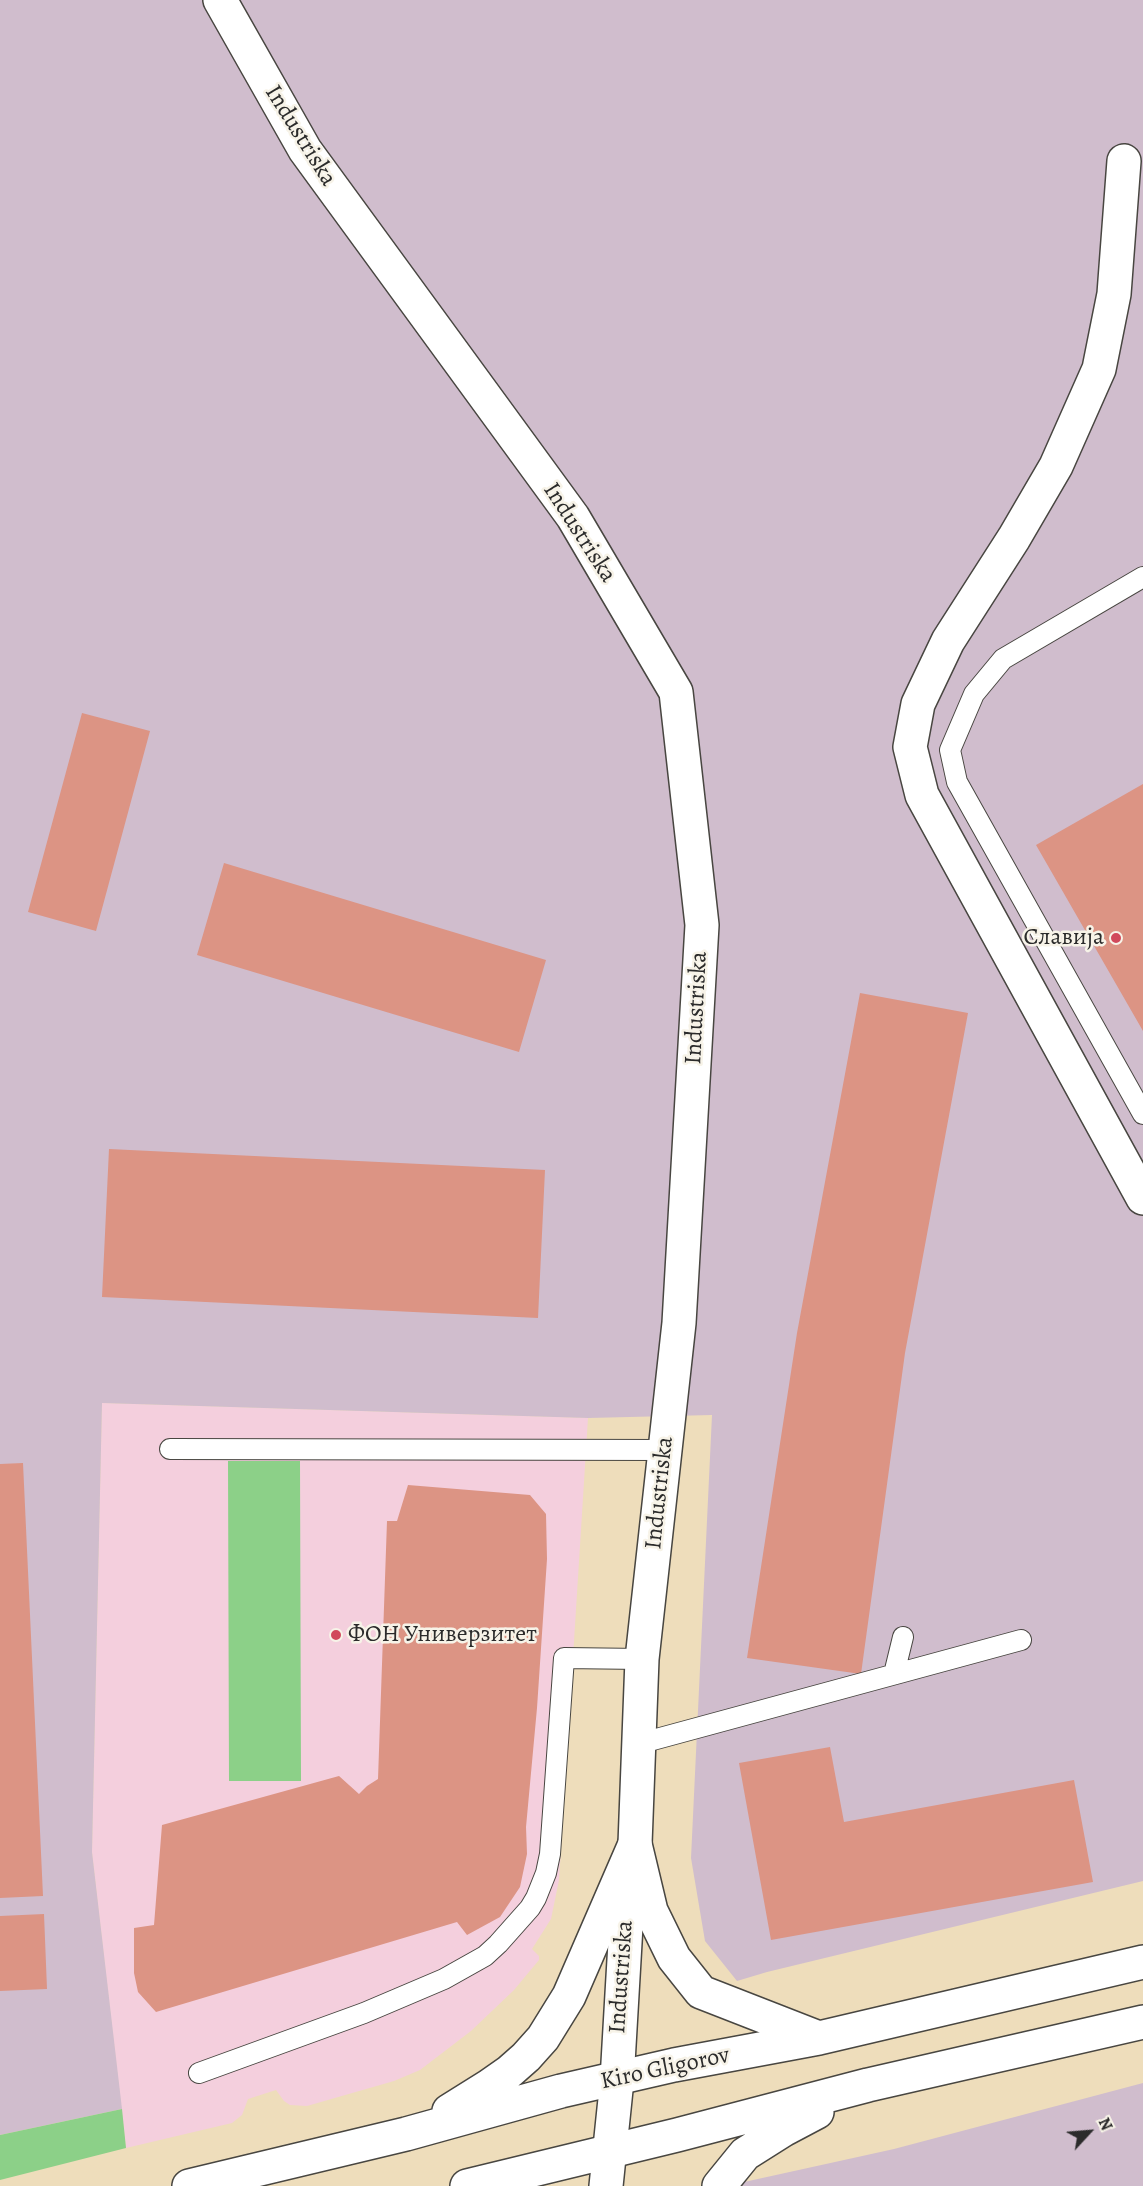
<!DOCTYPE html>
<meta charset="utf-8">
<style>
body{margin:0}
#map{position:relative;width:1143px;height:2186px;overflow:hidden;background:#edb;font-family:Alegreya,serif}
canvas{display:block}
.north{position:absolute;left:1059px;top:2102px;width:60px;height:60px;-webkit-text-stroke:4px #f7f3e8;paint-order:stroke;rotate:64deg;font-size:16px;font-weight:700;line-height:24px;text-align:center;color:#2b2b2b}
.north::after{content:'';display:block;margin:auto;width:21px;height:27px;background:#2b2b2b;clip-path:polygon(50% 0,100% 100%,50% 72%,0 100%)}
</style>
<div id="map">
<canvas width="1143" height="2186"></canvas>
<div class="north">N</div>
</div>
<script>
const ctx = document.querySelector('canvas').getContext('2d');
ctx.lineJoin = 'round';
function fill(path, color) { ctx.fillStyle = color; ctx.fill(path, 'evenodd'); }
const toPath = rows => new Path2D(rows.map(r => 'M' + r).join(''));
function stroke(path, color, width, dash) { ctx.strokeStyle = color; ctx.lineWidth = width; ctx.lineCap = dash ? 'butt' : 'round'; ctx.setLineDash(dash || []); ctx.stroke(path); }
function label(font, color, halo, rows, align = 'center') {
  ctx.font = font + ' Alegreya,serif'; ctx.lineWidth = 5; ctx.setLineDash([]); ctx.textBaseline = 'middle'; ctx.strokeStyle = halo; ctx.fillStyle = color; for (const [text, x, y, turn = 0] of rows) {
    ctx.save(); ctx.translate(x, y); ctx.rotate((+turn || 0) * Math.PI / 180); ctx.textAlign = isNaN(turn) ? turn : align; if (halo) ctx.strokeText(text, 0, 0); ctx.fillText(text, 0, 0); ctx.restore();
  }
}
const built = toPath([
 [102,1403,588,1418,559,1880,551,1919,532,1949,539,1956,539,1960,514,1990,471,2031,420,2070,394,2081,307,2106,290,2105,284,2101,276,2090,248,2099,242,2115,232,2123,126,2148,92,1852]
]);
const industrial = toPath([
 [0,0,1143,0,1143,1881,767,1972,737,1981,705,1941,691,1858,712,1415,588,1418,102,1403,92,1852,122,2109,0,2135],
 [1143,2083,1143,2186,726,2186,894,2149]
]);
const green = toPath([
 [228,1461,300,1461,301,1781,229,1781],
 [122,2109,126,2148,0,2180,0,2135]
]);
const building = toPath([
 [82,713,150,731,96,931,28,912],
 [1143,784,1143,1031,1036,845],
 [224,863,546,960,519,1052,197,955],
 [860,993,968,1013,905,1353,861,1674,747,1658,797,1333],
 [109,1149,545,1170,538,1318,102,1297],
 [23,1463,43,1896,0,1898,0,1464],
 [408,1485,530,1495,546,1514,547,1559,537,1708,526,1827,527,1854,520,1887,500,1917,467,1935,457,1922,156,2012,138,1992,134,1973,134,1928,154,1925,162,1825,339,1776,359,1794,367,1786,378,1779,387,1521,397,1521],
 [830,1747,844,1822,1074,1780,1093,1882,771,1940,739,1763],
 [44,1914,47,1989,0,1991,0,1916]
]);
const lane = toPath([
 [1143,577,1003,659,974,694,950,750,957,782,1143,1114],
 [170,1449,664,1450],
 [894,1674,903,1637],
 [638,1744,1021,1640],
 [199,2073,364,2013,444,1979,485,1956,498,1944,530,1908,536,1898,546,1873,550,1854,564,1658,642,1659]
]);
const street = toPath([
 [220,0,305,150,573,517,676,692,702,925,679,1323,642,1659,635,1844,628,1891,617,2080,606,2186],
 [1124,161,1114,294,1099,369,1056,466,1014,538,948,641,918,704,910,747,922,795,1143,1198]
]);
const secondary = toPath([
 [635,1844,651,1911,674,1958,701,1992,819,2038],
 [449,2111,489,2086,509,2072,526,2057,543,2038,569,1996,635,1844],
 [189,2186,406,2134,561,2091,674,2065,819,2038,1143,1962],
 [467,2186,677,2135,868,2085,1143,2022],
 [719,2186,745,2154,783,2130,817,2112]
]);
const markers = [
 [1116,938,6,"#d1495b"],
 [336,1635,6,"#d1495b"]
];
const streetNames = [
 ["Industriska",300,136,58],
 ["Industriska",579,533,57],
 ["Industriska",697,1008,-87],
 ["Industriska",660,1493,-84],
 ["Industriska",622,1977,-86],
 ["Kiro Gligorov",665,2069,-12]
];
const poiNames = [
 ["Славија",1104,938],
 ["ФОН Универзитет",348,1635,"left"]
];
fill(built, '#f4cfdd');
fill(industrial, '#d0bdcd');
fill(green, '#8cd088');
fill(building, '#dc9484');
stroke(lane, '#484641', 22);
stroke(street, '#484641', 36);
stroke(secondary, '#484641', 36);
stroke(lane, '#fff', 20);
stroke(street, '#fff', 33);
stroke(secondary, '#fff', 33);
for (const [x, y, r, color] of markers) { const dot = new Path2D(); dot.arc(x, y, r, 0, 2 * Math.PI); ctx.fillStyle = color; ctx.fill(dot); stroke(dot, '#f7f3e8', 2); }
label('24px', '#2b2b2b', '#f7f3e8', streetNames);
label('24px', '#2b2b2b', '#f7f3e8', poiNames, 'right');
</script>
